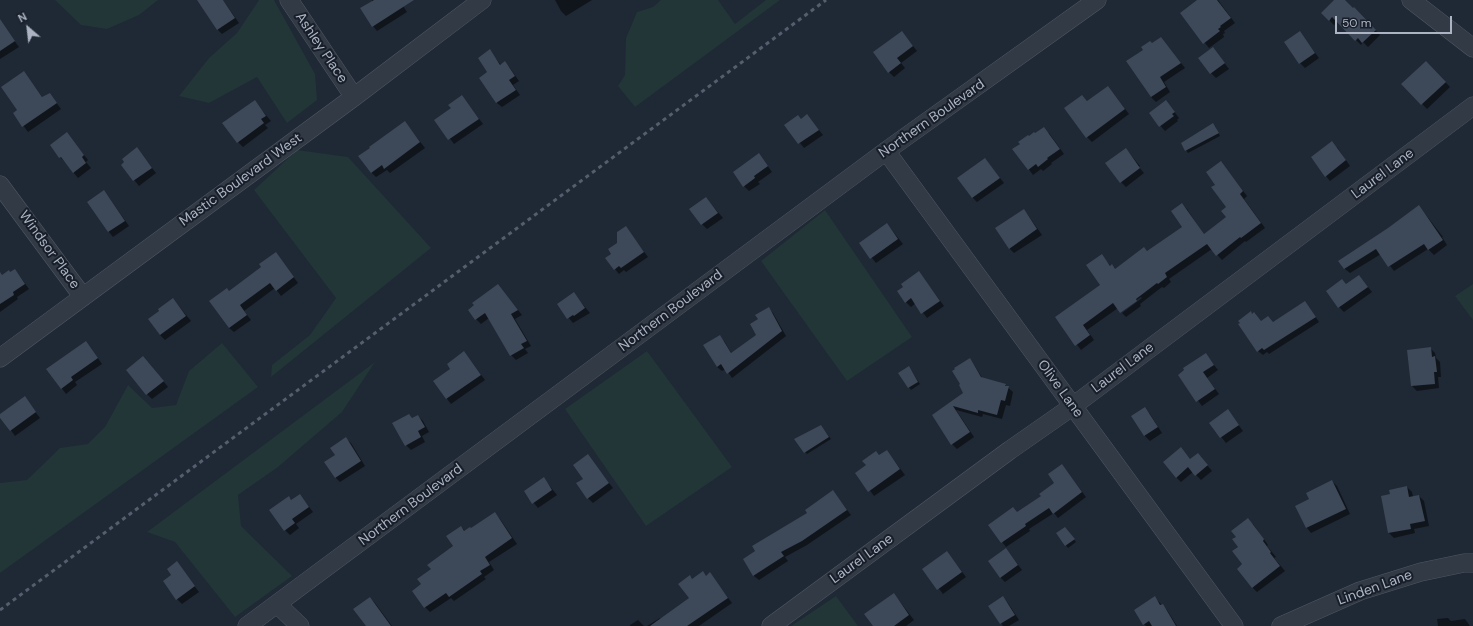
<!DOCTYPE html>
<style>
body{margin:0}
#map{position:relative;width:1473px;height:626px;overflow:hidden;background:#1f2835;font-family:"DM Sans",sans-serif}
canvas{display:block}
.north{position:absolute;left:8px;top:8px;width:40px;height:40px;-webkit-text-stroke:3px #181f2a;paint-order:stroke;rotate:332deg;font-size:11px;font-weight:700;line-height:16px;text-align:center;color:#acb4c3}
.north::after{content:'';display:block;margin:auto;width:14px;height:18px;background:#acb4c3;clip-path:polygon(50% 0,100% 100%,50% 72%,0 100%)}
.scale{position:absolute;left:1335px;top:16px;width:117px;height:18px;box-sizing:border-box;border:2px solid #acb4c3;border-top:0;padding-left:5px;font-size:12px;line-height:14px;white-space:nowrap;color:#acb4c3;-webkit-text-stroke:3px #181f2a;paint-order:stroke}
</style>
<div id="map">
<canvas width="1473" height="626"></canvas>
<div class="north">N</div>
<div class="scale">50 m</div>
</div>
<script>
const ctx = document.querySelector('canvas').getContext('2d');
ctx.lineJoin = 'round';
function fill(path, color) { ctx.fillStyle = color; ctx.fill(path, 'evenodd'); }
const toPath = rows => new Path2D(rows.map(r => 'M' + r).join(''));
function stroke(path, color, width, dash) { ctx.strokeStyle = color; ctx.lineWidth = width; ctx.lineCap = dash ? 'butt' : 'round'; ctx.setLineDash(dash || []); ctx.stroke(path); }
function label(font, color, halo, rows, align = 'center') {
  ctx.font = font + ' "DM Sans",sans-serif'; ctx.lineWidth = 4; ctx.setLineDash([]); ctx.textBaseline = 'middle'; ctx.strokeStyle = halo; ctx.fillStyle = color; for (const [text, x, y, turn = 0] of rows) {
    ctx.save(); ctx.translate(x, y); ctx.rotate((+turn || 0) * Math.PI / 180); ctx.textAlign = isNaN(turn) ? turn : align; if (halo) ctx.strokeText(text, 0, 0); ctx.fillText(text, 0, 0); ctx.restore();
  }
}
const green = toPath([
 [55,0,158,0,139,15,107,29,81,25],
 [259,0,274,0,315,74,317,100,287,123,257,77,209,103,179,96,209,58,237,33],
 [661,0,718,0,735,24,766,0,780,0,635,107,618,86,625,75,626,38,637,12,653,7],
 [297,150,348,157,431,248,271,377,272,365,310,335,336,298,254,190],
 [825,210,912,337,847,381,761,261],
 [1473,284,1473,320,1455,296],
 [222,343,258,387,0,573,0,483,27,480,60,448,88,444,105,427,128,385,152,408,176,405,189,371],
 [647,351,732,467,646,526,565,409],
 [375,362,342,412,278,467,238,495,241,526,292,576,235,617,175,542,147,532],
 [836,596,858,626,791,626]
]);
const shadow = toPath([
 [198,0,223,0,239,23,222,34,217,29],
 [372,0,399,0,407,12,377,31,373,26],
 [555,0,592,0,566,16,561,11],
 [1198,0,1218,0,1235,23,1224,31,1225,33,1223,34,1224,37,1209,48,1181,13],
 [1335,0,1344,0,1353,10,1354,9,1380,35,1368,47,1363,42,1361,45,1338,22,1334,25,1322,13],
 [7,31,19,47,0,59,0,36],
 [1300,33,1319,58,1305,68,1300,63],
 [906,37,917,51,901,63,905,68,894,77,889,72],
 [1161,38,1185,68,1164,82,1170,92,1156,102,1151,97,1152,44],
 [1213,48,1229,69,1216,78,1211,73],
 [490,51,501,65,505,63,510,68,519,81,513,85,520,95,502,107,497,103,481,78,489,73],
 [1426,62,1450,87,1427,109,1403,84],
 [24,72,43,98,50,94,61,109,28,132,14,113,18,110],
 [1113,93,1129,114,1092,142,1087,137,1082,96,1088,102],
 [462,96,483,124,454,144,436,120,452,108],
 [254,101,271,121,265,125,268,128,243,147,238,142],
 [1170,106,1179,118,1177,120,1178,121,1165,131,1150,114],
 [807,115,823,135,804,148,786,125,801,120],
 [405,122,425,148,390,173,387,170,376,177,371,172],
 [1215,126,1220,136,1188,153,1186,150,1182,143],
 [1049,133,1064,154,1051,163,1052,164,1043,171,1041,169,1033,175,1014,149,1029,137],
 [67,134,88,160,86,162,91,168,78,178,65,162,60,157],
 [1337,147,1350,166,1330,181,1326,176],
 [137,149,156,173,139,186,122,165],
 [1126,149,1140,166,1139,167,1144,173,1126,187,1121,182],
 [759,154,772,172,758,182,760,184,749,191,744,186],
 [985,159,1004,183,977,202,972,197],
 [1221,162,1247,196,1244,199,1265,228,1246,242,1245,241,1222,260,1212,249,1169,279,1171,282,1164,288,1162,287,1140,304,1141,306,1126,317,1122,313,1142,298,1141,297,1120,311,1118,308,1087,330,1094,340,1081,350,1056,317,1102,285,1101,256,1111,266,1116,270,1144,248,1148,252,1183,227,1182,204,1187,209,1204,235,1227,217,1228,208,1216,185],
 [104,192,108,196,129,226,113,237,109,232,88,202],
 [706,198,723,218,707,229,702,224],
 [1419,206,1443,237,1442,237,1447,245,1434,255,1428,249,1394,271,1381,254,1350,273,1345,269,1340,261,1389,228],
 [1023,210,1028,215,1042,235,1014,253,1009,248],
 [887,224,903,244,876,263,860,243],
 [630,233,648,257,626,272,624,270,619,274,615,269,613,254],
 [276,253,298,283,281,296,275,288,244,311,251,320,234,332,229,328,229,292,263,268],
 [15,270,29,289,17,297,18,299,0,312,0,277],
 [919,272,944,306,927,318,916,303,911,307,906,302],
 [1359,276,1372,292,1344,312,1339,307,1342,280,1347,285],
 [502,290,522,315,515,319,531,346,525,349,528,353,516,360,511,355,489,318,481,324,476,319],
 [574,294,590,313,573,323,558,305],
 [173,299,191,321,165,340,160,335,161,311],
 [1309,307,1319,322,1269,354,1267,352,1263,355,1258,351,1252,315,1254,313,1261,322,1273,322],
 [768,308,773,313,786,336,732,378,726,369,722,371,717,367,719,336,724,341,732,354,757,335,759,320],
 [90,347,102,364,75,382,77,385,66,394,47,369],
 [1430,348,1435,353,1436,358,1440,362,1441,377,1438,377,1439,388,1417,391,1412,386,1408,351],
 [464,352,485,380,451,404,434,382,452,369],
 [1206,355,1218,370,1207,378,1219,394,1202,406,1179,375],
 [969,360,974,365,983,379,1005,385,1013,392,1010,406,1006,405,1002,419,983,414,982,417,956,410,974,437,957,449,952,444,933,415,964,394],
 [148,362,168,387,152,399,147,394],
 [911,370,920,384,911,390,899,373],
 [24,397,40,418,15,436,0,415],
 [1145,409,1150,414,1162,433,1150,441,1145,436,1133,417],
 [1228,411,1243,431,1226,443,1210,423],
 [418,416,423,421,429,432,422,436,425,442,411,450,406,445,413,419],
 [821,426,831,439,807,454,805,452],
 [346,439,351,443,365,466,340,482,335,477,336,455],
 [887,451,905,475,874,496,857,473],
 [1198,454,1212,471,1201,480,1193,472,1181,482,1176,477,1191,460],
 [588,456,613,488,593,503,588,498],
 [1062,465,1086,497,1058,518,1054,513,1029,529,1030,531,1006,547,989,525,1018,513,1042,497,1055,483],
 [544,479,557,495,538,508,525,492],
 [1332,481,1337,486,1350,514,1311,533,1307,528,1296,507,1310,500],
 [1407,487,1412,492,1413,497,1419,496,1424,501,1429,526,1414,529,1415,533,1394,538,1389,533,1391,495],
 [833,491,851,515,807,545,785,557,788,561,759,580,754,576,744,559,809,513],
 [300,495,313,512,296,524,299,528,290,535,285,530,289,497,292,501],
 [495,514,500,519,517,544,489,562,494,570,484,577,486,579,454,601,451,598,430,612,425,607,423,584,432,569,455,547,461,527,465,531,471,529],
 [1253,524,1268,545,1267,546,1276,557,1274,558,1285,571,1257,592,1252,587,1240,547],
 [1067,530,1076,542,1068,548,1057,534],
 [947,552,966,577,943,594,924,569],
 [1010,554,1022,570,1005,582,1000,577],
 [177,563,199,592,182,604,177,599,172,575],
 [710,574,732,603,699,626,647,626,660,618,661,619,691,599,690,576,693,580,706,577],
 [894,594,914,620,906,626,874,626],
 [370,598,375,603,392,626,367,626],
 [1003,598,1008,603,1019,620,1009,626,1003,626,990,606],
 [1155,598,1167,610,1177,626,1146,626,1144,624],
 [1448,618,1451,621,1465,619,1470,626,1438,626,1437,619],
 [638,620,644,626,630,626,630,625]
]);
const building = toPath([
 [197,0,223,0,235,18,217,30],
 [374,0,414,0,372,27,360,8],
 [1197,0,1217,0,1231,18,1220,26,1221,27,1218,29,1220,31,1203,44,1180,13],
 [1334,0,1345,0,1353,8,1354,7,1376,30,1362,43,1358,38,1355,41,1332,17,1329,21,1321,13],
 [0,19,15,41,0,51],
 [902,31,913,46,897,58,901,63,888,73,873,52],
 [1300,31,1315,53,1299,64,1284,42],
 [1161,37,1181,63,1160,77,1166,87,1151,97,1126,61,1143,50,1141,47,1150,41,1152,43],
 [1213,47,1225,63,1210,74,1198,58],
 [490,49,500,65,505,61,515,76,509,80,516,90,496,103,479,78,487,72,478,58],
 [1426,61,1446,82,1421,105,1401,84],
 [24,71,42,97,50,93,57,103,22,127,13,113,17,110,1,87],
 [1108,86,1125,109,1086,138,1064,108,1082,95,1087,101],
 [462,95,479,119,448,140,434,120,451,108,448,105],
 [255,100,266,116,261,119,264,123,237,143,222,123],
 [1166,100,1175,112,1172,114,1174,116,1159,127,1149,113],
 [807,114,819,130,798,144,784,125,798,115,801,119],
 [405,121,420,142,384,169,382,165,371,173,358,156,370,148,369,147],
 [1213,123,1219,133,1185,151,1181,143],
 [1044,127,1060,149,1047,158,1048,159,1038,167,1036,164,1028,170,1012,149,1020,144,1018,142,1028,135,1029,136,1034,132,1035,133],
 [67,132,84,155,82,157,86,163,73,173,61,157,59,158,50,145],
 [1332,141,1346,160,1325,177,1311,157],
 [137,147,152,168,133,181,121,165,124,162,122,159],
 [1126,148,1140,168,1120,183,1105,163],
 [759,153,768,166,754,176,755,178,743,187,733,172],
 [985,158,1000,178,972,198,957,178],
 [1221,161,1243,191,1240,194,1261,223,1241,238,1240,237,1216,256,1207,244,1165,273,1167,277,1158,284,1157,283,1136,299,1137,301,1120,313,1113,303,1083,325,1090,335,1075,346,1055,317,1100,285,1086,265,1102,254,1110,266,1112,264,1115,269,1144,247,1147,251,1182,227,1171,211,1182,203,1204,234,1226,217,1221,211,1226,207,1211,187,1215,185,1206,172],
 [104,190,125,221,108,232,87,202],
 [706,197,718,213,701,225,689,209],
 [1419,205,1443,240,1428,250,1424,244,1388,267,1376,249,1344,269,1338,261,1388,228],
 [1024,209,1037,229,1009,249,995,228],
 [887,223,898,239,870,259,859,243],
 [626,226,644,252,621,268,619,266,614,270,605,258,611,254,608,249,617,243,617,232],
 [276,252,294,277,276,291,270,283,240,305,247,315,229,328,209,301,227,288,229,291,261,267,259,264],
 [15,269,25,284,13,292,14,295,0,304,0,272,2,275,9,270,10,272],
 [919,271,940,301,921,314,911,298,905,303,897,291,903,287,901,284],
 [1359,275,1368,287,1338,308,1326,291,1342,279,1346,284],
 [498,284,518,310,511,314,527,341,521,344,524,348,510,356,485,313,475,320,468,310,474,305,472,303],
 [574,292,585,308,574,316,573,315,567,319,557,304],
 [173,298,186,316,160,335,148,319,159,311,158,309],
 [1305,301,1316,317,1264,350,1262,348,1257,352,1238,324,1240,323,1238,321,1251,311,1252,314,1254,312,1261,321,1268,316,1273,322],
 [769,307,782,331,727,374,721,364,717,367,703,345,720,335,731,353,756,335,750,324,758,319,755,315],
 [86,341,98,358,71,377,73,380,61,389,46,369],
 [1431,347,1432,357,1435,356,1437,372,1434,372,1435,384,1411,386,1407,350],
 [464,351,481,375,446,399,433,381,450,369,447,364],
 [1206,353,1214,365,1203,372,1215,389,1196,402,1178,375,1184,370,1183,368],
 [143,356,164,381,146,395,126,370],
 [970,358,981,377,1006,384,1005,386,1009,386,1005,401,1001,400,997,415,978,410,978,413,953,406,970,432,951,445,932,415,963,393,959,385,960,384,952,371,955,369,954,368],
 [909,366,918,382,908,388,898,373],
 [25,396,36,412,10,431,0,418,0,414],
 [1145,407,1158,427,1144,436,1131,416],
 [1228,409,1239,425,1220,438,1209,423],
 [409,414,412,418,418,415,425,427,418,431,421,437,405,446,392,423],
 [821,425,829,437,804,453,794,439],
 [346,437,361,461,335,478,324,462,335,455,330,448],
 [1181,447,1190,459,1198,453,1208,465,1195,476,1188,467,1176,478,1163,462],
 [887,450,900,469,868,492,855,473,866,465,862,461,876,451,879,455],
 [588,454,609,483,587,499,576,483,583,479,573,465],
 [1062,464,1082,492,1053,514,1049,508,1025,524,1026,526,1001,543,988,525,1013,507,1017,512,1041,496,1039,494,1054,483,1048,474],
 [544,477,552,490,532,504,524,491],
 [1332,480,1346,509,1306,528,1295,506,1309,499,1306,493],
 [1407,486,1409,497,1419,495,1425,521,1410,524,1411,529,1388,533,1381,496,1390,494,1389,490],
 [833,490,847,510,802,541,781,552,784,556,753,576,743,559,755,551,752,546,807,513,805,510],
 [300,494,309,507,292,519,295,523,284,531,269,510,289,496,291,500],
 [495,512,512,538,485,557,490,565,480,571,482,574,449,597,446,593,424,608,412,591,421,584,417,579,431,569,427,565,453,546,446,536,461,526,464,531,470,527,471,528],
 [1248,518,1264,539,1263,541,1271,552,1270,553,1280,566,1252,588,1237,569,1242,564,1232,551,1238,547,1232,539,1236,537,1231,531],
 [1065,527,1075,539,1065,546,1056,533],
 [1006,548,1018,565,1000,578,988,561],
 [947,551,962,572,937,590,922,569],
 [177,561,195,586,176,600,163,581,171,575,167,569],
 [703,571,706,576,710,572,728,598,687,626,650,626,689,598,678,584,690,575,692,579],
 [894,593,909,615,894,626,873,626,864,614],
 [1003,596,1015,615,1000,624,988,606],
 [1155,596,1160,605,1163,604,1176,626,1152,626,1149,621,1143,625,1134,610],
 [370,597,391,626,366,626,353,609]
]);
const street = toPath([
 [289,0,354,97],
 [1411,0,1473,48],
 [886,151,1234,626],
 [0,185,83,297],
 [0,358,354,97,482,0],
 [277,604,300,626],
 [247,626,886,151,1097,0],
 [771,626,1010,450,1073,406,1473,106],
 [1281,626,1360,591,1421,572,1464,563,1473,563]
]);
const rail = toPath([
 [0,610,826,0]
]);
const streetNames = [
 ["Ashley Place",321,48,56],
 ["Northern Boulevard",932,119,-35],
 ["Laurel Lane",1383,174,-37],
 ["Mastic Boulevard West",241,180,-36],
 ["Windsor Place",49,250,54],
 ["Northern Boulevard",671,311,-37],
 ["Laurel Lane",1123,368,-37],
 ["Olive Lane",1060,389,54],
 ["Northern Boulevard",411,505,-37],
 ["Laurel Lane",862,559,-36],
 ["Linden Lane",1375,588,-20]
];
fill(green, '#223537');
fill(shadow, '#0007');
fill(building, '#3d4858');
stroke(street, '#505764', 19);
stroke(street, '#323a46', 18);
stroke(rail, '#545e6d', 3, [4, 4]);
label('14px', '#acb4c3', '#181f2a', streetNames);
</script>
